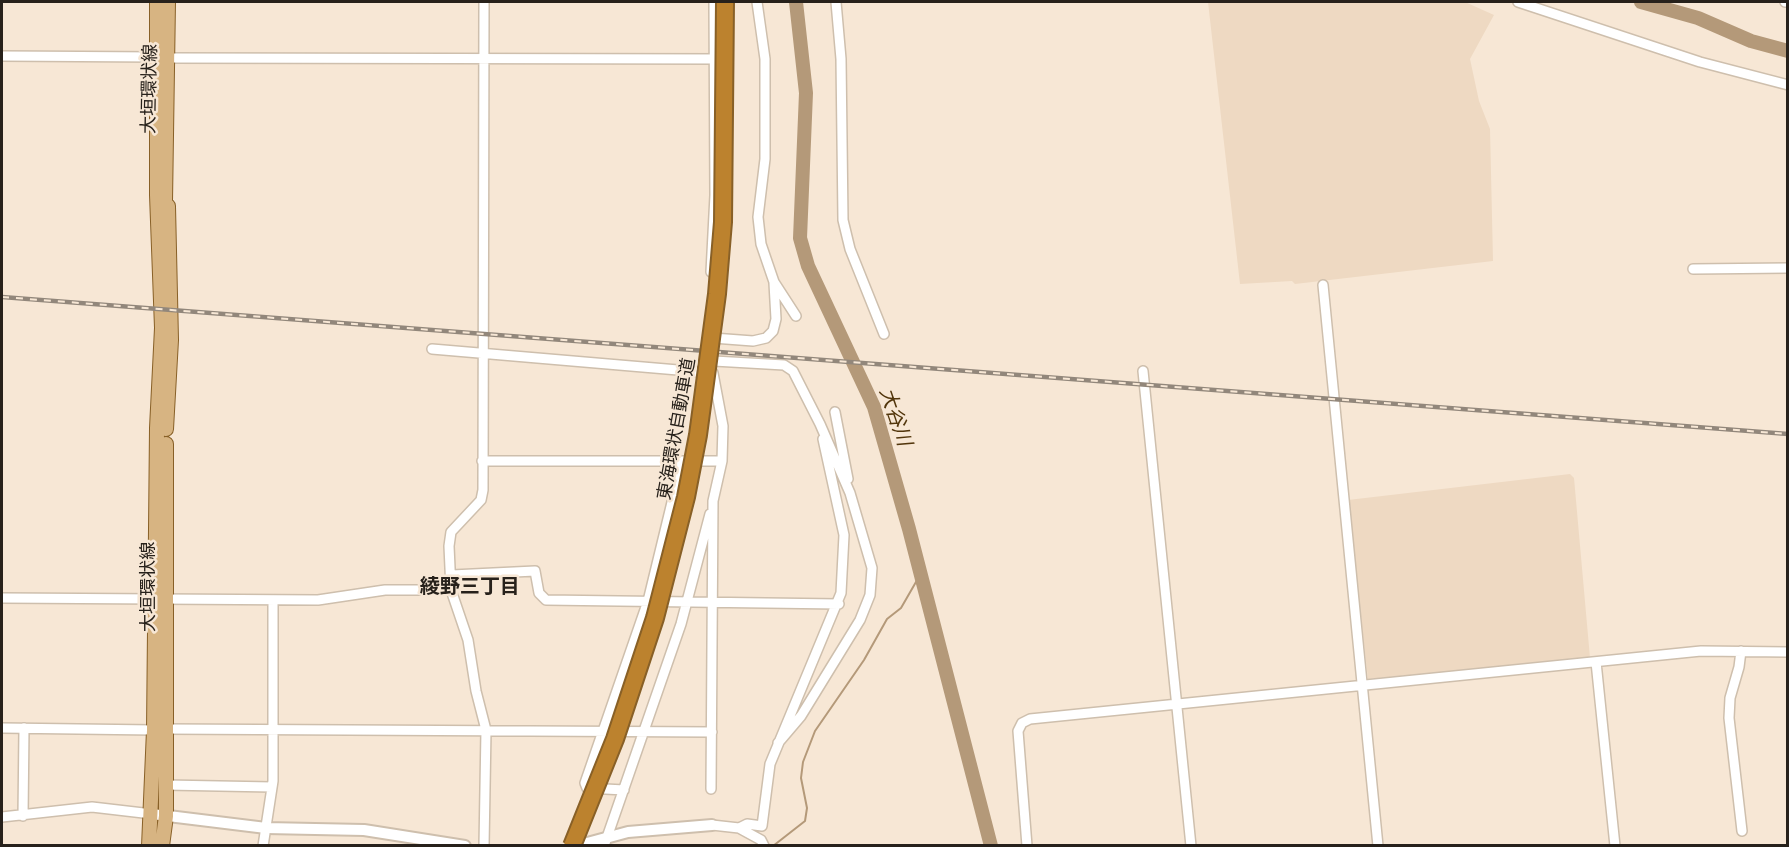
<!DOCTYPE html>
<meta charset="utf-8">
<style>
body{margin:0}
#map{position:relative;width:1789px;height:847px;overflow:hidden;background:#f7e7d5;font-family:"PT Sans Narrow",sans-serif}
canvas{display:block}
.frame{position:absolute;inset:0;border:3px solid #27211b;pointer-events:none}
</style>
<div id="map">
<canvas width="1789" height="847"></canvas>
<div class="frame"></div>
</div>
<script>
const ctx = document.querySelector('canvas').getContext('2d');
ctx.lineJoin = 'round';
function fill(path, color) { ctx.fillStyle = color; ctx.fill(path, 'evenodd'); }
const toPath = rows => new Path2D(rows.map(r => 'M' + r).join(''));
function stroke(path, color, width, dash) { ctx.strokeStyle = color; ctx.lineWidth = width; ctx.lineCap = dash ? 'butt' : 'round'; ctx.setLineDash(dash || []); ctx.stroke(path); }
function label(font, color, halo, rows, align = 'center') {
  ctx.font = font + ' "PT Sans Narrow","Noto Sans JP",sans-serif'; ctx.lineWidth = 5; ctx.setLineDash([]); ctx.textBaseline = 'middle'; ctx.strokeStyle = halo; ctx.fillStyle = color; for (const [text, x, y, turn = 0] of rows) {
    ctx.save(); ctx.translate(x, y); ctx.rotate((+turn || 0) * Math.PI / 180); ctx.textAlign = isNaN(turn) ? turn : align; if (halo) ctx.strokeText(text, 0, 0); ctx.fillText(text, 0, 0); ctx.restore();
  }
}
const built = toPath([
 [1208,2,1465,2,1494,15,1470,59,1479,101,1490,129,1493,261,1295,284,1292,281,1240,284],
 [1570,474,1574,478,1590,658,1368,679,1348,500]
]);
const stream = toPath([
 [773,846,805,821,807,808,801,778,803,762,815,731,864,660,887,619,901,608,920,575]
]);
const river = toPath([
 [796,2,806,93,800,238,808,266,874,407,909,529,991,846],
 [1641,2,1698,18,1751,41,1788,51]
]);
const minor = toPath([
 [484,2,483,490,481,500,451,532,449,546,451,590,468,640,476,691,486,730,484,846],
 [757,2,765,59,765,159,758,217,761,244,774,282,796,316],
 [836,2,841,59,843,220,850,249,884,334],
 [1518,2,1700,62,1788,85],
 [1785,2,1788,2],
 [2,56,157,57],
 [169,58,728,59],
 [1693,269,1788,268],
 [711,272,715,195,714,2],
 [1323,285,1378,846],
 [713,344,713,338,753,341,766,338,773,331,776,319,774,283],
 [432,349,713,373,723,426,722,461,713,501,711,789],
 [714,361,784,365,793,371,820,424,850,493,872,568,870,595,860,620,801,716,778,743],
 [1143,371,1191,846],
 [835,412,848,479],
 [482,461,722,461],
 [452,575,535,571,539,593,546,600,839,604],
 [2,598,318,600,385,590,451,590],
 [1741,651,1739,667,1730,698,1729,718,1742,831],
 [1596,662,1615,846],
 [2,728,154,730],
 [166,729,712,732],
 [166,785,272,787],
 [624,790,587,788,585,783,648,601,682,461],
 [23,816,24,728],
 [2,817,92,807,152,814],
 [712,825,739,828,761,840,764,846],
 [739,828,747,824,762,826,770,764,841,593,844,535,823,439],
 [263,846,273,781,273,600],
 [604,846,681,624,710,514],
 [1027,846,1018,731,1022,723,1030,719,1701,651,1788,652]
]);
const tertiary = toPath([
 [152,814,266,828,364,830,465,846],
 [576,846,628,832,712,825]
]);
const primary = toPath([
 [165,202,168,2],
 [166,429,171,340,168,206],
 [149,846,154,730,157,428,162,328,157,195,157,2],
 [162,846,166,816,166,444]
]);
const rail = toPath([
 [2,297,1788,434]
]);
const motorwayBridge = toPath([
 [572,846,615,739,655,618,686,497,698,435,717,294,723,222,725,2]
]);
const streetNames = [
 ["大垣環状線",150,89,-89],
 ["東海環状自動車道",677,429,-80],
 ["大垣環状線",149,587,-90]
];
const waterNames = [
 ["大谷川",895,417,71]
];
const neighbourhoodNames = [
 ["綾野三丁目",470,587]
];
fill(built, '#eed9c2');
stroke(stream, '#b49979', 2);
stroke(river, '#b49979', 14);
stroke(minor, '#cebfad', 12);
stroke(tertiary, '#cebfad', 14);
stroke(primary, '#886027', 16);
stroke(minor, '#fff', 9);
stroke(tertiary, '#fff', 10);
stroke(primary, '#d7b482', 14);
stroke(rail, '#92877b', 4.5);
stroke(rail, '#f7e7d5', 2, [7]);
stroke(motorwayBridge, '#886027', 20, []);
stroke(motorwayBridge, '#bc822e', 16);
label('18px', '#27211b', '#f7e7d5', streetNames);
label('italic 20px', '#52360c', '#f7e7d5', waterNames);
label('bold 20px', '#27211b', '#f7e7d5', neighbourhoodNames);
</script>
